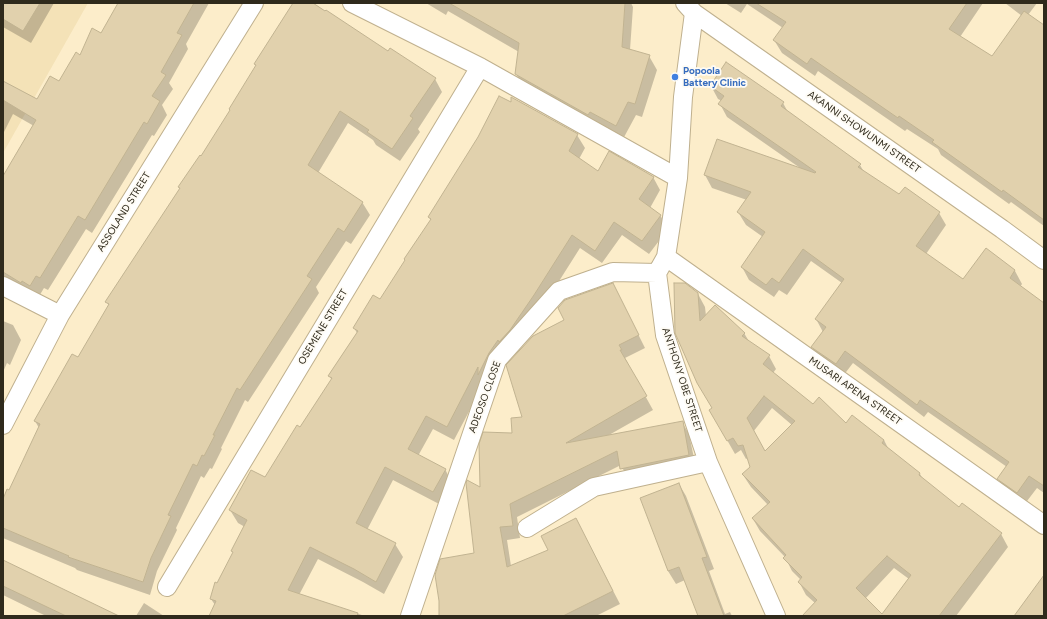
<!DOCTYPE html>
<style>
body{margin:0}
#map{position:relative;width:1047px;height:619px;overflow:hidden;background:#fcedca;font-family:Figtree,sans-serif}
canvas{display:block}
.frame{position:absolute;inset:0;border:4px solid #2f2a1c;pointer-events:none}
</style>
<div id="map">
<canvas width="1047" height="619"></canvas>
<div class="frame"></div>
</div>
<script>
const ctx = document.querySelector('canvas').getContext('2d');
ctx.lineJoin = 'round';
function fill(path, color) { ctx.fillStyle = color; ctx.fill(path, 'evenodd'); }
const toPath = rows => new Path2D(rows.map(r => 'M' + r).join(''));
function stroke(path, color, width, dash) { ctx.strokeStyle = color; ctx.lineWidth = width; ctx.lineCap = dash ? 'butt' : 'round'; ctx.setLineDash(dash || []); ctx.stroke(path); }
function label(font, color, halo, rows, align = 'center') {
  ctx.font = font + ' Figtree,sans-serif'; ctx.lineWidth = 3.5; ctx.setLineDash([]); ctx.textBaseline = 'middle'; ctx.strokeStyle = halo; ctx.fillStyle = color; for (const [text, x, y, turn = 0] of rows) {
    ctx.save(); ctx.translate(x, y); ctx.rotate((+turn || 0) * Math.PI / 180); ctx.textAlign = isNaN(turn) ? turn : align; if (halo) ctx.strokeText(text, 0, 0); ctx.fillText(text, 0, 0); ctx.restore();
  }
}
const built = toPath([
 [3,3,88,3,3,153]
]);
const shadow = toPath([
 [3,3,54,3,31,43,3,27],
 [119,3,209,3,186,44,188,49,169,83,173,89,162,105,167,115,154,136,152,135,92,233,86,229,48,290,44,288,38,298,3,280,3,178,34,126,13,114,3,134,3,82,37,100,59,82,80,56,101,35],
 [295,3,312,3,389,52,435,79,442,92,418,129,420,132,400,161,376,145,373,140,348,123,318,173,362,202,370,215,351,244,346,241,316,287,319,293,248,402,245,400,221,448,222,449,212,469,210,468,204,478,201,476,176,528,177,530,157,571,150,595,77,570,75,568,3,538,3,501,10,492,39,428,35,421,78,358,109,306,107,302,180,189,180,187,201,157,231,111],
 [426,3,631,3,633,7,630,50,649,56,657,70,642,117,636,115,623,139,524,88,516,74,519,52,448,11,446,15],
 [725,3,983,3,960,37,993,57,1022,16,1005,3,1037,3,1028,15,1044,26,1044,226,1011,202,1009,204,941,155,938,149,907,129,905,131,818,71,815,76,782,53,774,40,783,28,747,4,741,13],
 [711,86,783,103,789,114,860,165,864,172,899,196,939,213,946,225,926,254,964,280,987,250,1015,271,1022,284,1020,287,1044,304,1044,493,1037,488,1024,505,1006,492,999,479,1007,467,928,412,924,417,853,363,843,376,819,360,812,347,823,332,816,319,842,283,811,261,787,295,779,290,774,297,749,280,742,267,763,237,746,225,738,212,747,200,712,188,705,175,803,170,727,117,720,104,722,101,718,99],
 [577,135,585,148,579,159,598,172,653,177,660,190,650,208,660,215,668,229,649,254,622,235,602,263,580,248,542,308,484,383,454,440,433,429,418,456,445,469,452,483,441,505,393,480,367,530,395,544,403,557,384,594,363,582,318,559,299,595,365,616,210,616,215,605,211,599,234,553,232,551,245,527,238,523,230,510,265,478,301,429,332,380,329,376,357,333,354,328,380,301,431,221,429,217],
 [613,284,645,348,625,358,628,363,627,363,653,410,609,435,682,422,689,434,696,468,629,481,621,465,517,517,520,538,507,540,511,566,549,551,576,519,620,604,596,616,440,616,475,554,481,489,523,418,565,320],
 [698,294,705,307,706,316,744,333,750,343,769,356,776,369,773,373,813,405,846,425,884,440,889,450,920,474,924,481,959,508,1001,534,1008,547,956,616,814,616,815,603,806,595,799,582,801,580,792,571,785,557,760,531,753,519,768,505,751,487,743,475,751,467,748,458,746,459,741,450,735,454,710,410,713,409,698,382],
 [772,408,792,425,765,452,753,432],
 [894,568,909,579,883,616,865,599],
 [3,321,13,325,21,340,10,365,7,363,3,372],
 [679,484,686,496,714,569,709,571,725,614,730,612,732,616,699,616,685,580,676,584,668,571,641,498],
 [3,563,116,616,46,616,3,595],
 [144,603,164,616,136,616]
]);
const building = toPath([
 [3,3,40,3,23,31,3,19,3,3],
 [118,3,194,3,177,33,182,35,161,72,166,75,152,96,160,101,147,124,144,122,85,220,78,216,40,278,36,276,30,286,22,281,21,283,3,272,3,176,36,120,3,100,3,81,37,99,50,76,59,81,76,52,80,55,92,28,101,33,118,3],
 [293,3,313,3,325,11,326,10,388,51,390,48,436,78,410,116,413,118,392,149,367,132,369,130,340,111,308,165,363,202,344,232,338,228,307,276,312,279,240,390,237,388,213,435,215,435,204,456,202,455,197,466,193,464,168,515,171,516,151,558,143,582,68,557,69,556,3,528,3,499,7,489,9,490,40,424,34,421,72,354,78,357,109,304,105,302,180,188,178,187,200,155,201,156,230,110,229,109,256,65,254,64,293,3],
 [449,3,625,3,622,47,650,55,635,104,628,102,616,126,590,112,588,115,515,74,519,43,449,3],
 [756,3,967,3,949,29,992,56,1024,11,1044,25,1044,220,1003,190,1002,192,932,142,934,140,899,116,898,118,811,58,807,64,773,40,786,22,756,3],
 [726,62,784,102,781,106,861,164,858,167,899,194,905,187,940,212,916,246,963,279,986,248,1015,270,1010,278,1044,303,1044,486,1029,476,1017,493,997,479,1009,462,920,400,917,405,845,351,836,364,811,347,826,327,815,319,844,279,803,249,779,283,772,278,766,285,741,267,765,232,737,212,751,192,704,175,717,139,815,173,816,172,718,104,724,96,710,86,726,62],
 [499,96,511,102,511,97,578,134,569,151,598,171,609,151,654,177,639,199,661,215,642,241,614,222,595,251,572,235,534,295,510,330,499,342,498,340,489,353,478,375,478,367,447,427,426,416,408,449,446,469,433,492,385,467,356,523,396,543,376,582,354,569,310,547,288,590,358,613,357,616,209,616,216,601,210,599,215,582,217,583,233,552,231,551,247,520,229,510,251,470,265,477,297,425,300,427,332,378,328,376,358,331,353,328,373,295,380,299,405,260,404,259,431,219,428,217,478,137,499,96],
 [613,283,639,335,619,345,622,350,620,350,647,396,566,443,683,421,689,455,620,469,617,451,510,504,513,526,500,527,507,567,548,550,541,536,576,518,613,591,563,616,439,616,439,601,435,575,440,559,474,553,466,483,467,480,480,487,479,444,483,432,512,433,511,418,522,417,506,365,533,336,564,320,558,308,565,300,613,283],
 [674,283,685,283,698,293,700,321,715,305,745,333,742,336,770,355,763,364,813,404,819,397,846,423,852,415,884,440,882,443,920,473,919,475,959,507,962,503,1002,533,939,616,802,616,817,600,798,582,802,577,783,558,786,555,752,518,770,502,742,474,750,467,743,445,738,446,733,438,727,441,709,410,712,408,697,383,675,333,674,283],
 [764,396,795,421,765,451,747,418,764,396],
 [887,556,911,575,882,614,856,588,887,556],
 [679,483,707,557,702,558,724,616,698,616,679,567,668,571,640,498,679,483],
 [3,560,119,616,66,616,3,586,3,560],
 [1044,575,1044,616,1014,616,1044,575]
]);
const street = toPath([
 [352,3,480,67,678,178],
 [685,3,694,13,1002,229,1044,260],
 [694,13,683,97,678,178,666,257,657,273,665,335,708,462,776,616],
 [666,257,1044,525],
 [3,286,60,315],
 [3,425,60,315,254,3],
 [527,528,594,487,708,462],
 [167,587,480,67],
 [410,616,497,360,559,291,613,272,657,273]
]);
const markers = [
 [675,77,4,"#3f7fe0"]
];
const shopNames = [
 ["Popoola",683,71],
 ["Battery Clinic",683,83]
];
const streetNames = [
 ["AKANNI SHOWUNMI STREET",864,132,35],
 ["ASSOLAND STREET",124,212,-58],
 ["OSEMENE STREET",323,327,-59],
 ["ANTHONY OBE STREET",682,380,72],
 ["MUSARI APENA STREET",855,391,35],
 ["ADEOSO CLOSE",485,397,-70]
];
fill(built, '#f4e2b7');
fill(shadow, '#0003');
fill(building, '#e1d1ad');
stroke(building, '#c1b391', 1);
stroke(street, '#bfb08e', 20);
stroke(street, '#fff', 18);
for (const [x, y, r, color] of markers) { const dot = new Path2D(); dot.arc(x, y, r, 0, 2 * Math.PI); ctx.fillStyle = color; ctx.fill(dot); stroke(dot, '#fefbf4', 1.5); }
label('bold 10px', '#366cbe', '#fefbf4', shopNames, 'left');
label('10px', '#2f2a1c', '#fefbf4', streetNames);
</script>
